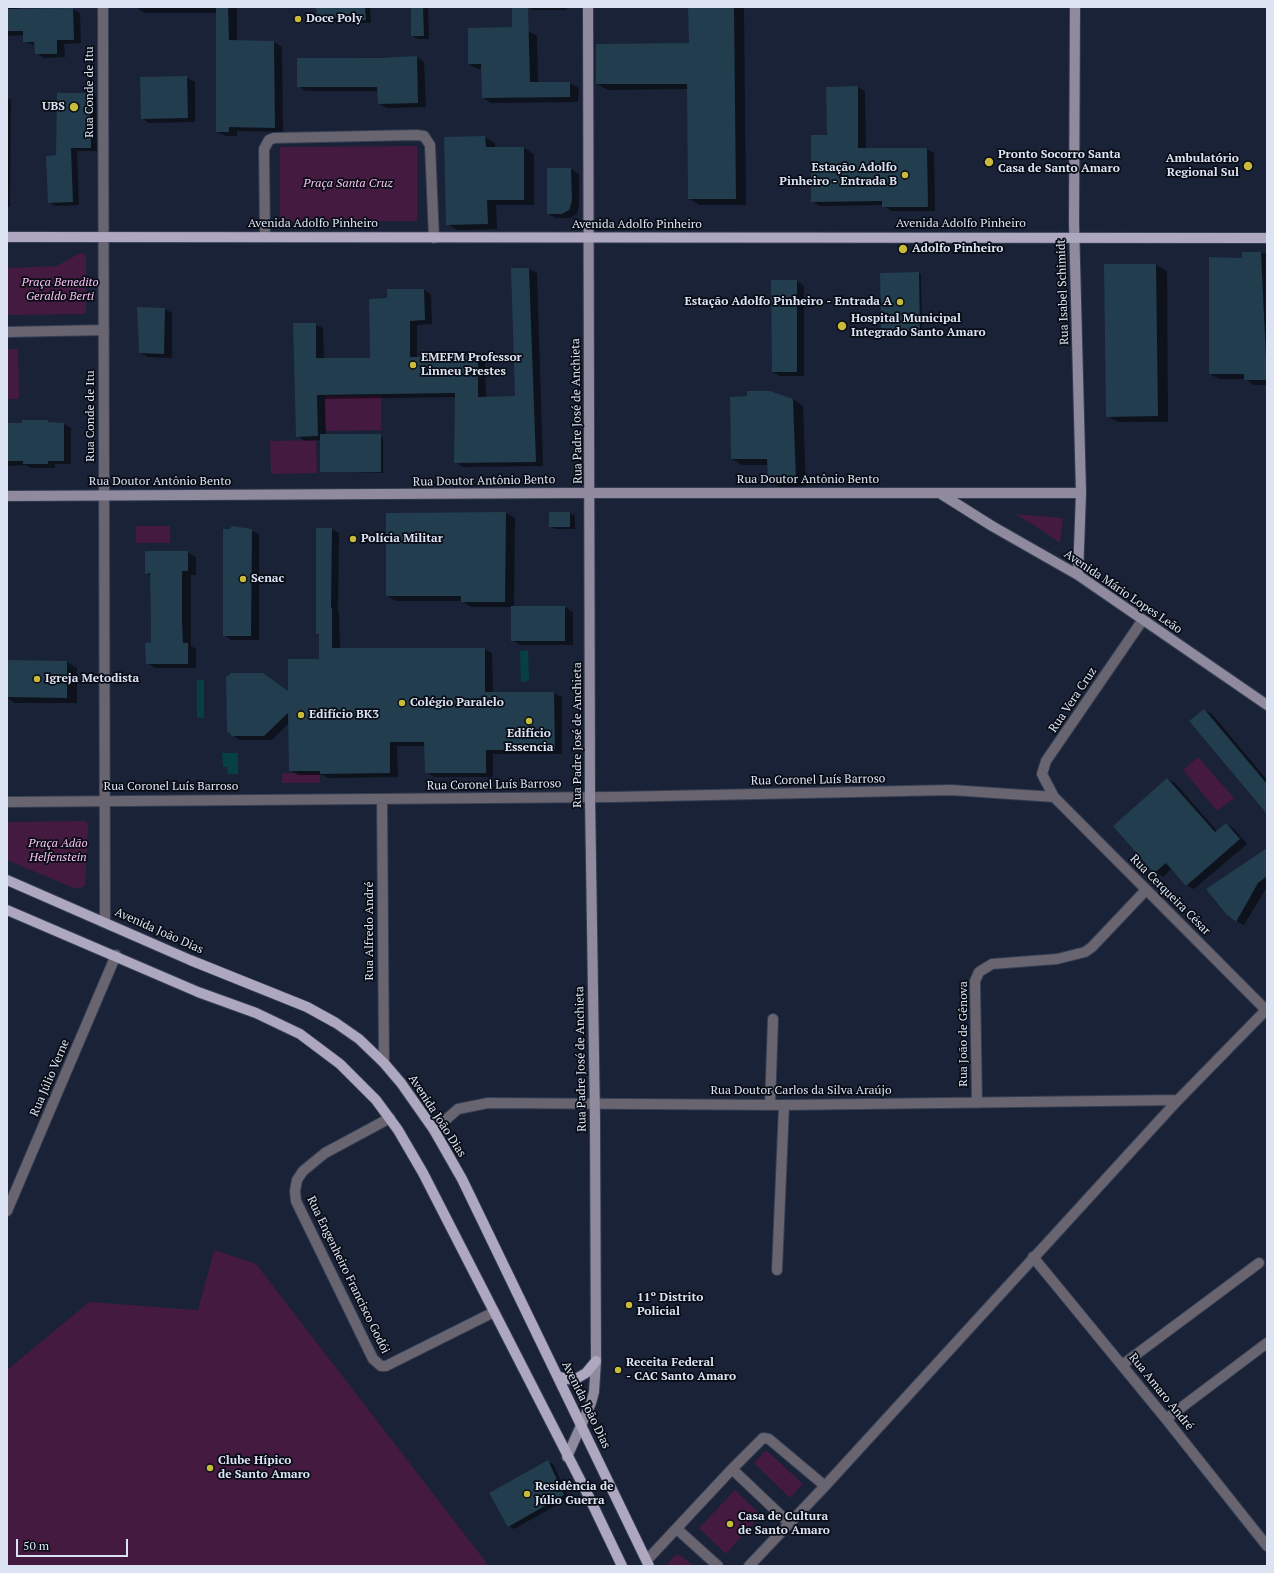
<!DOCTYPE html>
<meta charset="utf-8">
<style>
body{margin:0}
#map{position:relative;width:1274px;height:1573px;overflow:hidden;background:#192237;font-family:"PT Serif",serif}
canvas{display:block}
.frame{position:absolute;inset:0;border:8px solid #dce3f2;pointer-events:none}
.scale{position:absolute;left:16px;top:1539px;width:112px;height:18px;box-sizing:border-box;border:2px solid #dce3f2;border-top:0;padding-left:5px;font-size:12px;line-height:14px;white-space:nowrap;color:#dce3f2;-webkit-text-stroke:3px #080c15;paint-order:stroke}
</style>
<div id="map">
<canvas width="1274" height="1573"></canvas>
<div class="frame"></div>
<div class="scale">50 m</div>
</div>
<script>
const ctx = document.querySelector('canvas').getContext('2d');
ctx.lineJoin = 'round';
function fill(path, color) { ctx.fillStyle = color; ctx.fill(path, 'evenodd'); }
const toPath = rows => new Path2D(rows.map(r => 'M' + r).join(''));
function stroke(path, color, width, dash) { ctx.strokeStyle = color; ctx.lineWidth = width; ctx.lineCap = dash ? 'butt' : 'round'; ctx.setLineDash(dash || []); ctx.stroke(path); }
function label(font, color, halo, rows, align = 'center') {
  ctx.font = font + ' "PT Serif",serif'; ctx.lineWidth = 3.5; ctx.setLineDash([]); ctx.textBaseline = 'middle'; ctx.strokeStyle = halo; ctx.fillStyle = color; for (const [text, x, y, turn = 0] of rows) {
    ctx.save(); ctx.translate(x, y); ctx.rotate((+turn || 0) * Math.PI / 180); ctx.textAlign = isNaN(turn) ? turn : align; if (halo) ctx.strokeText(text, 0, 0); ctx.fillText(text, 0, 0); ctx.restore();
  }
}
const green = toPath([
 [417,146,417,221,280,221,280,147],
 [80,253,86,255,86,312,84,314,7,315,7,268,57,266],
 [7,349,18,349,19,399,7,399],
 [325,396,381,396,381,430,325,431],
 [316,440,317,473,271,474,270,441],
 [1015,514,1063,518,1060,543,1037,527],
 [136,526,170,526,170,543,136,543],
 [1198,757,1234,798,1217,811,1183,770],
 [282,773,320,774,320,783,282,783],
 [85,821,88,824,88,829,85,885,83,887,76,889,7,860,7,822],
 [214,1250,256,1264,489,1566,7,1566,7,1370,89,1302,198,1310],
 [765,1451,767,1451,803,1484,790,1498,754,1463],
 [735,1490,761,1515,726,1554,699,1528],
 [678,1554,690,1563,693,1566,667,1566,671,1559]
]);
const water = toPath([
 [528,650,529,681,521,682,520,651],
 [197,680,204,680,204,718,197,718],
 [222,753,238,753,238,774,228,774,227,767,223,767]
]);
const shadow = toPath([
 [7,7,19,7,20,10,72,9,80,13,81,43,64,44,65,57,44,58,36,53,35,46,24,41,24,35,7,36],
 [136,7,237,7,237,41,274,42,282,47,283,132,237,131,237,136,226,136,217,132,217,13,144,13],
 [317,7,370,7,371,23,354,23,349,20,324,22,318,19],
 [397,7,428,7,429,39,418,39,412,36,412,8],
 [529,7,567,7,567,10,533,10],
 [689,7,744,7,746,205,700,205,689,199,688,89,608,90,597,84,690,44],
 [528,31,537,36,538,83,570,83,579,88,578,102,491,103,483,98,482,69,478,69,469,64],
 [417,57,424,62,426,107,387,108,379,104,379,91,306,91,298,86,298,59],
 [187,78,195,82,195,122,149,123,142,118],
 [858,87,865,91,866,149,927,149,934,153,935,211,891,211,883,205,820,206,812,201,828,136],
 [58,94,90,94,96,97,97,151,77,151,79,205,55,206,49,202,57,156],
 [7,98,11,100,10,207,7,207],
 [485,137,495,143,495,148,524,148,534,154,534,205,496,205,497,229,457,230,447,224,445,138],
 [548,169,571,169,579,174,579,206,577,214,570,218,556,218,548,214],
 [1243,253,1267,253,1267,385,1254,385,1245,379,1219,379,1210,374,1243,259],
 [1105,265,1156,265,1167,271,1168,422,1118,422,1107,416],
 [529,269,537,273,543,466,463,467,455,462,456,397,325,399,326,435,383,437,383,473,321,471,321,440,305,441,297,436,315,324,323,328,324,359,371,359,388,299,424,290,431,294,432,324,417,325,417,358,478,357,485,362,486,398,516,397],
 [919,273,921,274,922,332,882,331],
 [797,281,804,286,804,376,780,376,773,372],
 [165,309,172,313,172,358,148,357,140,353],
 [793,399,803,406,806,486,779,487,769,481,768,465,742,465,732,459],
 [48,421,53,424,64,424,71,428,71,464,55,464,55,468,31,468,26,465,7,466,7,424],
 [506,513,515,518,514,607,565,607,573,612,573,645,520,645,512,640,512,607,471,607,462,601,396,601,387,596],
 [570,513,575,516,575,529,555,529,550,526],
 [332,529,339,533,338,612,339,613,340,649,484,649,492,653,493,693,554,693,562,697,562,754,493,754,493,777,434,777,426,772,426,746,397,746,398,777,328,778,323,775,298,775,290,770,289,723,272,740,240,740,232,735,263,674,289,692,320,660,320,636,317,634],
 [231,530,251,530,259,534,259,640,231,640,224,635],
 [187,552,196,557,196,575,191,575,191,646,196,649,196,668,155,668,147,663,152,643,151,576,146,573],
 [7,661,67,662,77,668,77,703,15,703,7,698],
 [1204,710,1212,714,1267,780,1267,812],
 [1167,779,1175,783,1217,831,1226,824,1234,829,1247,844,1194,889,1186,885,1172,868,1163,877,1155,872,1114,826],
 [1267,850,1267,887,1244,925,1236,921],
 [548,1462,553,1464,569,1498,514,1529,509,1526]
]);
const building = toPath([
 [216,7,228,7,229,40,274,41,275,128,229,127,229,132,216,132],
 [316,7,365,7,366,20,348,21,347,17,317,19],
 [411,7,423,7,424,36,411,36],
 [512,7,528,7,530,82,570,82,570,97,482,98,481,64,468,64,468,28,512,27],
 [688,7,734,7,736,199,688,199,687,84,596,84,596,44,689,43],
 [73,8,74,40,57,40,57,54,35,54,34,42,23,42,23,31,7,31,7,9],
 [417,56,418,103,378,104,377,87,297,87,297,58,377,58],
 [187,76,188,118,141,119,140,77],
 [858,86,858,148,927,148,928,207,882,207,882,201,811,202,811,135,827,135,826,87],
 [57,93,90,93,91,148,71,148,73,202,48,203,46,156,56,155],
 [485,136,486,147,524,147,524,200,487,200,488,224,446,225,444,137],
 [547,168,571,168,572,201,569,210,562,214,547,214],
 [1242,252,1261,252,1267,380,1244,380,1244,374,1209,374,1209,257,1242,258],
 [1104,264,1156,264,1158,416,1106,417],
 [511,268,529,268,536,462,454,463,455,393,317,395,318,436,296,437,293,323,316,323,316,358,370,358,369,299,387,298,387,289,424,289,425,320,410,321,410,357,478,356,478,397,515,396],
 [919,272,920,331,881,332,880,273],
 [771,280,797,280,797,372,772,372],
 [137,307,165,308,164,354,139,353],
 [747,391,770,391,793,399,796,480,768,481,767,459,731,459,730,397,747,396],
 [22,420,48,420,48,422,64,423,64,461,48,461,48,464,23,464,23,461,7,461,7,423,22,423],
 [320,434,381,434,381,472,320,472],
 [506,512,505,602,461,602,461,596,386,596,386,513],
 [549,512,570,512,570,527,549,527],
 [232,526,252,529,251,636,223,636,223,529,230,529],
 [316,528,332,528,331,608,332,608,332,648,485,648,485,692,554,692,555,750,486,750,486,773,425,773,424,742,390,742,390,773,320,774,320,771,289,771,288,713,264,736,232,736,227,731,226,677,231,673,263,673,288,691,288,659,319,659,319,634,316,634],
 [145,551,188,551,188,571,182,571,182,620,183,643,188,643,188,664,146,664,145,643,151,642,151,621,150,573,145,574],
 [511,606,565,606,565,641,511,641],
 [7,660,67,661,67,698,7,697],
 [1204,709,1267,784,1267,814,1189,721],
 [1167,778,1215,832,1226,823,1240,839,1186,886,1166,863,1154,873,1113,826],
 [1267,848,1267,876,1258,883,1236,922,1226,914,1206,889],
 [548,1460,564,1495,508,1527,489,1493]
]);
const street = toPath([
 [103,7,105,921],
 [265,237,264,149,269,140,274,138,417,135,424,136,430,145,434,238],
 [7,332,104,330],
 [1142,621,1046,761,1042,774,1054,797,1267,1011],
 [382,799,384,1063],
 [7,802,613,797,951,790,1054,797],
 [977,1103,975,981,979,972,992,964,1057,959,1085,952,1092,947,1146,890],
 [770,1105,773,1019],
 [390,1118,325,1153,303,1171,297,1180,295,1191,296,1201,373,1359,381,1366,386,1366,494,1312],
 [434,1130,458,1109,488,1103,784,1105,1178,1100],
 [7,1211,116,955],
 [1033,1257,1166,1419,1267,1546],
 [777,1270,784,1105],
 [1122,1365,1259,1263],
 [1166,1419,1267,1343],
 [732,1469,789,1523],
 [677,1529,718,1566],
 [647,1560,732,1469,763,1438,769,1439,825,1486],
 [749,1566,825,1486,1178,1100,1267,1009]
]);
const secondary = toPath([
 [1075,7,1074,223,1081,493,1078,575],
 [941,494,992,526,1078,575,1267,705],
 [7,496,568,493,1081,493],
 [567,1457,591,1403,594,1392,596,1361,595,1120,590,797,588,7]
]);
const primary = toPath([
 [7,237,1267,238],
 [7,880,190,960,307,1007,336,1023,359,1039,384,1063,401,1083,434,1130,462,1179,649,1566],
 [7,910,198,992,256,1013,300,1034,340,1064,376,1100,398,1130,423,1173,589,1497,622,1566],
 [559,1377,574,1380,586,1373,596,1361]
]);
const markers = [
 [298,19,4,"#c8bb3b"],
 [74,107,5,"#c8bb3b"],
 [989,162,5,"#c8bb3b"],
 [1248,166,5,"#c8bb3b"],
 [905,175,4,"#c8bb3b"],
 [903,249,5,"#c8bb3b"],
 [900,302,4,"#c8bb3b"],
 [842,326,5,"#c8bb3b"],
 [413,365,4,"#c8bb3b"],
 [353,539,4,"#c8bb3b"],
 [243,579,4,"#c8bb3b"],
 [37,679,4,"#c8bb3b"],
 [402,703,4,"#c8bb3b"],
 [301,715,4,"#c8bb3b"],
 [529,721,4,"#c8bb3b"],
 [629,1305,4,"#c8bb3b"],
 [618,1370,4,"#c8bb3b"],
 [210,1468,4,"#c8bb3b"],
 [527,1494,4,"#c8bb3b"],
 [730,1524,4,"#c8bb3b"]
];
const poiNames = [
 ["Doce Poly",306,19],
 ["UBS",65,107,"right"],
 ["Pronto Socorro Santa",998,155],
 ["Casa de Santo Amaro",998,169],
 ["Ambulatório",1239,159,"right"],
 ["Regional Sul",1239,173,"right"],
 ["Estação Adolfo",897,168,"right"],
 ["Pinheiro - Entrada B",897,182,"right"],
 ["Adolfo Pinheiro",912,249],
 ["Estação Adolfo Pinheiro - Entrada A",892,302,"right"],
 ["Hospital Municipal",851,319],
 ["Integrado Santo Amaro",851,333],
 ["EMEFM Professor",421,358],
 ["Linneu Prestes",421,372],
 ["Polícia Militar",361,539],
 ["Senac",251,579],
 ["Igreja Metodista",45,679],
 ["Colégio Paralelo",410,703],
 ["Edifício BK3",309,715],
 ["Edifício",529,734,"center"],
 ["Essencia",529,748,"center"],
 ["11º Distrito",637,1298],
 ["Policial",637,1312],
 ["Receita Federal",626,1363],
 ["- CAC Santo Amaro",626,1377],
 ["Clube Hípico",218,1461],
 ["de Santo Amaro",218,1475],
 ["Residência de",535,1487],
 ["Júlio Guerra",535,1501],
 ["Casa de Cultura",738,1517],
 ["de Santo Amaro",738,1531]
];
const streetNames = [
 ["Rua Conde de Itu",90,92,-90],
 ["Avenida Adolfo Pinheiro",313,224],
 ["Avenida Adolfo Pinheiro",961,224],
 ["Avenida Adolfo Pinheiro",637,225],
 ["Rua Isabel Schimidt",1063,292,-92],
 ["Rua Padre José de Anchieta",577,411,-91],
 ["Rua Conde de Itu",91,416,-90],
 ["Rua Doutor Antônio Bento",808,480],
 ["Rua Doutor Antônio Bento",484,481,-1],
 ["Rua Doutor Antônio Bento",160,482],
 ["Avenida Mário Lopes Leão",1123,592,34],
 ["Rua Vera Cruz",1073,700,-56],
 ["Rua Padre José de Anchieta",578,735,-90],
 ["Rua Coronel Luís Barroso",818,780,-1],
 ["Rua Coronel Luís Barroso",494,785,-1],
 ["Rua Coronel Luís Barroso",171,787],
 ["Rua Cerqueira César",1170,895,45],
 ["Avenida João Dias",159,931,24],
 ["Rua Alfredo André",370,931,-90],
 ["Rua João de Gênova",964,1034,-90],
 ["Rua Padre José de Anchieta",581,1059,-91],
 ["Rua Júlio Verne",50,1078,-67],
 ["Rua Doutor Carlos da Silva Araújo",801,1091],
 ["Avenida João Dias",437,1116,57],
 ["Rua Engenheiro Francisco Godói",348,1275,64],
 ["Rua Amaro André",1161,1392,51],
 ["Avenida João Dias",586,1405,64]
];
const parkNames = [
 ["Praça Santa Cruz",348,184],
 ["Praça Benedito",60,283],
 ["Geraldo Berti",60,297],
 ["Praça Adão",58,844],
 ["Helfenstein",58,858]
];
fill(green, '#441a40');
fill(water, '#074044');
fill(shadow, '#0007');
fill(building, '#223d4d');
stroke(street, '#343d51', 12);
stroke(secondary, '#343d51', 12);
stroke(primary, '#343d51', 12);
stroke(street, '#686470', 10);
stroke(secondary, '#8f8a9d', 10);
stroke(primary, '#aea7c0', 10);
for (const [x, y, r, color] of markers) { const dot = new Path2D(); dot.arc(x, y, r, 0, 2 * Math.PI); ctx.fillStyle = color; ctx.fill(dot); stroke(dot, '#080c15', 1.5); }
label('bold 12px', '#dce3f2', '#080c15', poiNames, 'left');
label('12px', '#dce3f2', '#080c15', streetNames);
label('italic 12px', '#fdc0f4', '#080c15', parkNames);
</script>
